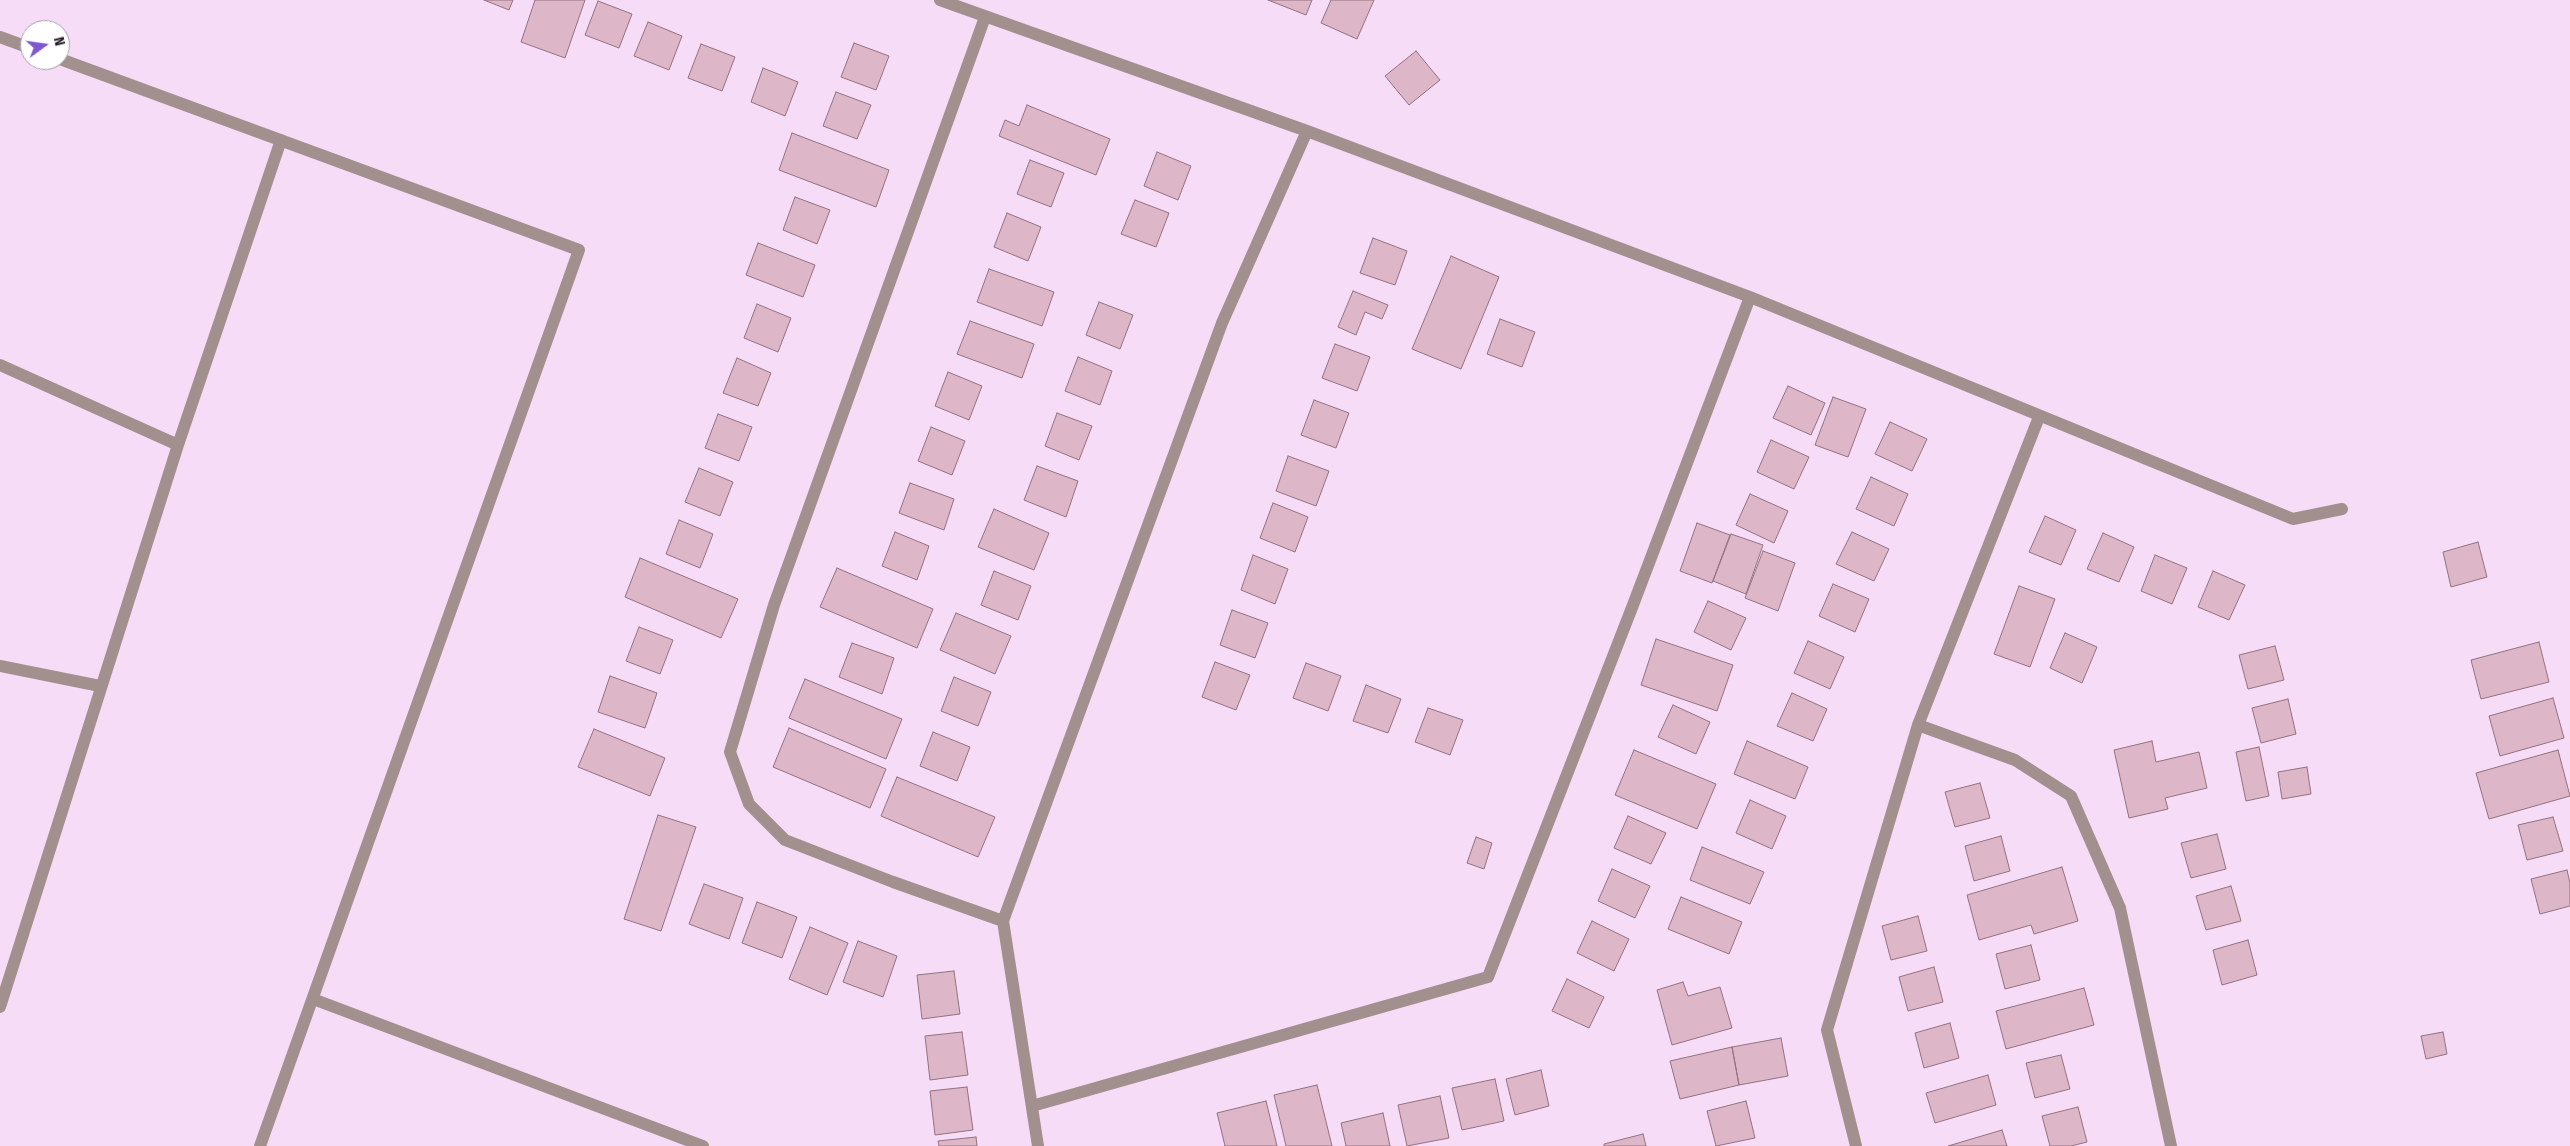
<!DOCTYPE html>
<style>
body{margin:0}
#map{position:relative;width:2570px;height:1146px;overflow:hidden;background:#f7dcf7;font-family:"Fira Sans Condensed",sans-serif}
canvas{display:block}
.north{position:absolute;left:20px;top:20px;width:50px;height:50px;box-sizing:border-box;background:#fff;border:1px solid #a7a3a7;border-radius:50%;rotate:76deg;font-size:14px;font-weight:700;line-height:20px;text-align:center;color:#221822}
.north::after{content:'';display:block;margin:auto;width:18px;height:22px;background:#8057d1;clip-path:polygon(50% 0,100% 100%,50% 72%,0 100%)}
</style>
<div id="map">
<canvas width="2570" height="1146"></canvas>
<div class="north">N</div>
</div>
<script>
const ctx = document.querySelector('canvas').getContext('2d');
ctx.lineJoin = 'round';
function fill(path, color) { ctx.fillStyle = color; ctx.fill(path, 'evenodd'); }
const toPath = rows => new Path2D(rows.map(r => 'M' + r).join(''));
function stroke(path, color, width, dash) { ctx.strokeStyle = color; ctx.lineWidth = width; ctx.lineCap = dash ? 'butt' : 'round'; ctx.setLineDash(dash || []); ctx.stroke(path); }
const building = toPath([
 [484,0,513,0,509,10,484,0],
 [535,0,585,0,565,58,521,42,535,0],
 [1268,0,1312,0,1306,15,1268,0],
 [1331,0,1374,0,1357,39,1321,23,1331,0],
 [598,1,632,14,619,48,585,35,598,1],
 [648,22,682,36,669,70,634,56,648,22],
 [854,43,889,56,876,90,841,77,854,43],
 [701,44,735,57,722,91,688,78,701,44],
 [1416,51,1440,80,1409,105,1385,76,1416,51],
 [763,68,798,82,785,116,751,102,763,68],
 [836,92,871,105,857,139,823,126,836,92],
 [1027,105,1110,139,1096,175,999,136,1005,120,1019,126,1027,105],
 [792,133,889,170,876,207,779,170,792,133],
 [1157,152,1191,166,1178,200,1144,186,1157,152],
 [1030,160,1064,173,1051,207,1017,194,1030,160],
 [795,197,830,210,817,244,783,230,795,197],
 [1135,200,1169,213,1156,247,1121,234,1135,200],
 [1007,213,1041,227,1028,261,994,247,1007,213],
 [1373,238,1407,251,1395,285,1360,273,1373,238],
 [758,243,815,265,803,297,746,275,758,243],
 [1451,256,1499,277,1461,369,1412,349,1451,256],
 [989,269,1054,292,1042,326,977,302,989,269],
 [1353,291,1388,305,1382,319,1365,312,1356,335,1338,327,1353,291],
 [1099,302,1133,315,1120,349,1086,335,1099,302],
 [757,304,791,318,778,352,744,338,757,304],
 [1500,319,1535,332,1522,367,1487,354,1500,319],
 [970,321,1034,344,1022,378,957,354,970,321],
 [1335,344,1370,357,1357,391,1322,378,1335,344],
 [1078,357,1112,371,1100,405,1065,391,1078,357],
 [737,358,771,373,758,406,723,393,737,358],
 [948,372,982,386,969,420,935,406,948,372],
 [1788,386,1825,403,1811,435,1773,418,1788,386],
 [1833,397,1866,409,1848,457,1815,445,1833,397],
 [1314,400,1349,413,1336,448,1301,435,1314,400],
 [1057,413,1092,426,1079,460,1045,446,1057,413],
 [718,414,752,427,739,461,705,448,718,414],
 [1890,422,1927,439,1912,471,1875,454,1890,422],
 [931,427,965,441,952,475,918,461,931,427],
 [1771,440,1809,457,1794,489,1757,472,1771,440],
 [1288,456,1329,471,1316,506,1276,491,1288,456],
 [1037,466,1078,481,1066,517,1024,500,1037,466],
 [699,468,733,482,720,516,685,502,699,468],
 [1871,477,1908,494,1894,526,1856,509,1871,477],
 [910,483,954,499,944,530,899,513,910,483],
 [1750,494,1788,511,1774,543,1736,525,1750,494],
 [1273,503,1308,517,1295,552,1260,538,1273,503],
 [994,509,1049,533,1034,570,978,547,994,509],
 [2045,516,2076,530,2061,565,2029,552,2045,516],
 [679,520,713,534,700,568,666,554,679,520],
 [1697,523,1730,535,1712,583,1680,571,1697,523],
 [895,532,929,546,917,580,882,566,895,532],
 [1852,532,1889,549,1874,581,1836,564,1852,532],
 [2103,533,2134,547,2119,582,2087,569,2103,533],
 [1731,534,1763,545,1746,594,1713,581,1731,534],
 [2478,542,2487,577,2451,587,2443,552,2478,542],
 [1763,551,1795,563,1778,611,1745,598,1763,551],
 [1253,555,1288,569,1275,604,1241,590,1253,555],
 [2155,555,2187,568,2172,604,2141,591,2155,555],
 [640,558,738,599,721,638,625,597,640,558],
 [837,568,933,609,917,648,820,607,837,568],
 [994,571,1031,586,1018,620,981,605,994,571],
 [2213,571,2245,585,2229,620,2198,607,2213,571],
 [1833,584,1869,599,1855,632,1819,616,1833,584],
 [2019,586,2055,599,2030,667,1994,654,2019,586],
 [1708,601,1746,618,1731,650,1694,632,1708,601],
 [1232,610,1268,623,1255,658,1220,645,1232,610],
 [956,613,1011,636,995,674,940,650,956,613],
 [639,627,673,640,660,674,626,661,639,627],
 [2065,633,2097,647,2082,683,2050,668,2065,633],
 [1656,639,1733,665,1717,711,1641,685,1656,639],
 [1808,641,1844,657,1830,689,1794,673,1808,641],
 [2539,642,2549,682,2481,699,2471,660,2539,642],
 [852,643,894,658,882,694,839,677,852,643],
 [2275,646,2284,680,2248,689,2239,655,2275,646],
 [1215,662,1250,675,1236,710,1202,697,1215,662],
 [1306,663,1341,676,1328,711,1293,698,1306,663],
 [610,676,657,693,645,728,598,712,610,676],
 [954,677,991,692,978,726,941,711,954,677],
 [805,679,902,719,886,759,789,718,805,679],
 [1366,685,1401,699,1388,733,1353,721,1366,685],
 [1792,693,1827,709,1813,741,1777,726,1792,693],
 [2553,698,2564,738,2500,756,2489,716,2553,698],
 [2288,699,2296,734,2261,743,2252,708,2288,699],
 [1673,705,1710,722,1696,754,1658,737,1673,705],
 [1428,708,1463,720,1450,755,1415,742,1428,708],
 [789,728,886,769,870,808,773,767,789,728],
 [594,729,665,758,650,796,578,767,594,729],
 [933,732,970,747,957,781,920,766,933,732],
 [1747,741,1808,767,1795,799,1734,774,1747,741],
 [2152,741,2156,762,2199,752,2207,788,2165,798,2168,809,2129,818,2114,750,2152,741],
 [2259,747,2269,796,2246,801,2236,752,2259,747],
 [1634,750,1716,784,1697,829,1615,795,1634,750],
 [2558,750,2570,796,2489,819,2476,773,2558,750],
 [2307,767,2311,794,2282,799,2278,772,2307,767],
 [897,777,995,817,978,857,881,816,897,777],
 [1980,783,1990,818,1955,827,1945,792,1980,783],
 [1750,800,1786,816,1772,849,1736,833,1750,800],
 [658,815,696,827,661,931,624,919,658,815],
 [1628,816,1666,833,1651,864,1614,848,1628,816],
 [2553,817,2563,851,2527,860,2518,825,2553,817],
 [2217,834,2226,869,2191,878,2181,843,2217,834],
 [2001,836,2010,871,1974,881,1965,846,2001,836],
 [1476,837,1492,843,1484,869,1467,863,1476,837],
 [1702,847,1764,872,1750,904,1690,880,1702,847],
 [2062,867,2078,921,2034,934,2031,925,1979,940,1967,895,2062,867],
 [1612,869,1650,886,1635,918,1598,901,1612,869],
 [2567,870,2570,883,2570,906,2540,914,2531,879,2567,870],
 [704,884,743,898,729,939,689,924,704,884],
 [2231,886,2241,921,2206,930,2196,896,2231,886],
 [1681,897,1742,922,1729,954,1668,929,1681,897],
 [757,902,797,917,782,958,742,943,757,902],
 [1918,916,1927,951,1891,960,1882,926,1918,916],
 [1592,921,1629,939,1614,971,1577,953,1592,921],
 [810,927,848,943,827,995,789,979,810,927],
 [2248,940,2257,975,2222,985,2213,950,2248,940],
 [858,941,897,956,883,997,843,982,858,941],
 [2031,945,2040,980,2005,989,1996,954,2031,945],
 [1934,967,1943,1002,1908,1011,1899,977,1934,967],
 [954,971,960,1014,922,1019,917,975,954,971],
 [1567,979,1604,997,1589,1028,1552,1011,1567,979],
 [1683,982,1688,996,1720,987,1732,1028,1672,1045,1657,990,1683,982],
 [2084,988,2094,1025,2006,1049,1996,1011,2084,988],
 [1950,1023,1959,1058,1924,1068,1915,1033,1950,1023],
 [962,1032,968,1075,930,1080,925,1036,962,1032],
 [2443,1032,2447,1054,2426,1059,2421,1036,2443,1032],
 [1781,1038,1788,1076,1739,1085,1732,1047,1781,1038],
 [1732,1047,1739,1085,1680,1099,1670,1061,1732,1047],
 [2061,1055,2070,1089,2035,1098,2026,1063,2061,1055],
 [1541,1070,1549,1106,1515,1115,1506,1079,1541,1070],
 [1988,1075,1996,1105,1935,1123,1926,1093,1988,1075],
 [1495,1079,1504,1121,1462,1130,1452,1088,1495,1079],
 [1317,1085,1332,1146,1286,1146,1274,1095,1317,1085],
 [967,1087,973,1130,935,1135,930,1091,967,1087],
 [1440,1096,1449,1138,1407,1146,1398,1105,1440,1096],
 [1266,1101,1277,1146,1225,1146,1217,1113,1266,1101],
 [1746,1101,1755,1138,1716,1146,1707,1111,1746,1101],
 [2078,1107,2087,1142,2071,1146,2050,1146,2042,1116,2078,1107],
 [1383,1113,1390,1146,1346,1146,1341,1123,1383,1113],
 [2002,1130,2007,1146,1948,1146,2002,1130],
 [1643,1134,1646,1146,1604,1146,1604,1144,1643,1134],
 [976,1137,977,1146,939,1146,938,1141,976,1137]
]);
const minor = toPath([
 [940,0,1307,131,1750,297,2293,519,2342,509],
 [985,17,774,605,730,752,749,804,785,840,893,882,1003,921],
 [0,37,30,48],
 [60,59,579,250,260,1146],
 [0,365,178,445],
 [0,666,100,686],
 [1918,725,2015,760,2071,796,2120,908,2171,1146],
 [313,999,703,1146],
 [0,1007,178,445,281,140],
 [1032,1106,1488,977,1633,605,1750,297],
 [1038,1146,1003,921,1222,323,1307,131],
 [1856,1146,1827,1030,1918,725,2039,417]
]);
fill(building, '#ddb7c8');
stroke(building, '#927180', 1);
stroke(minor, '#a2908e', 12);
</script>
